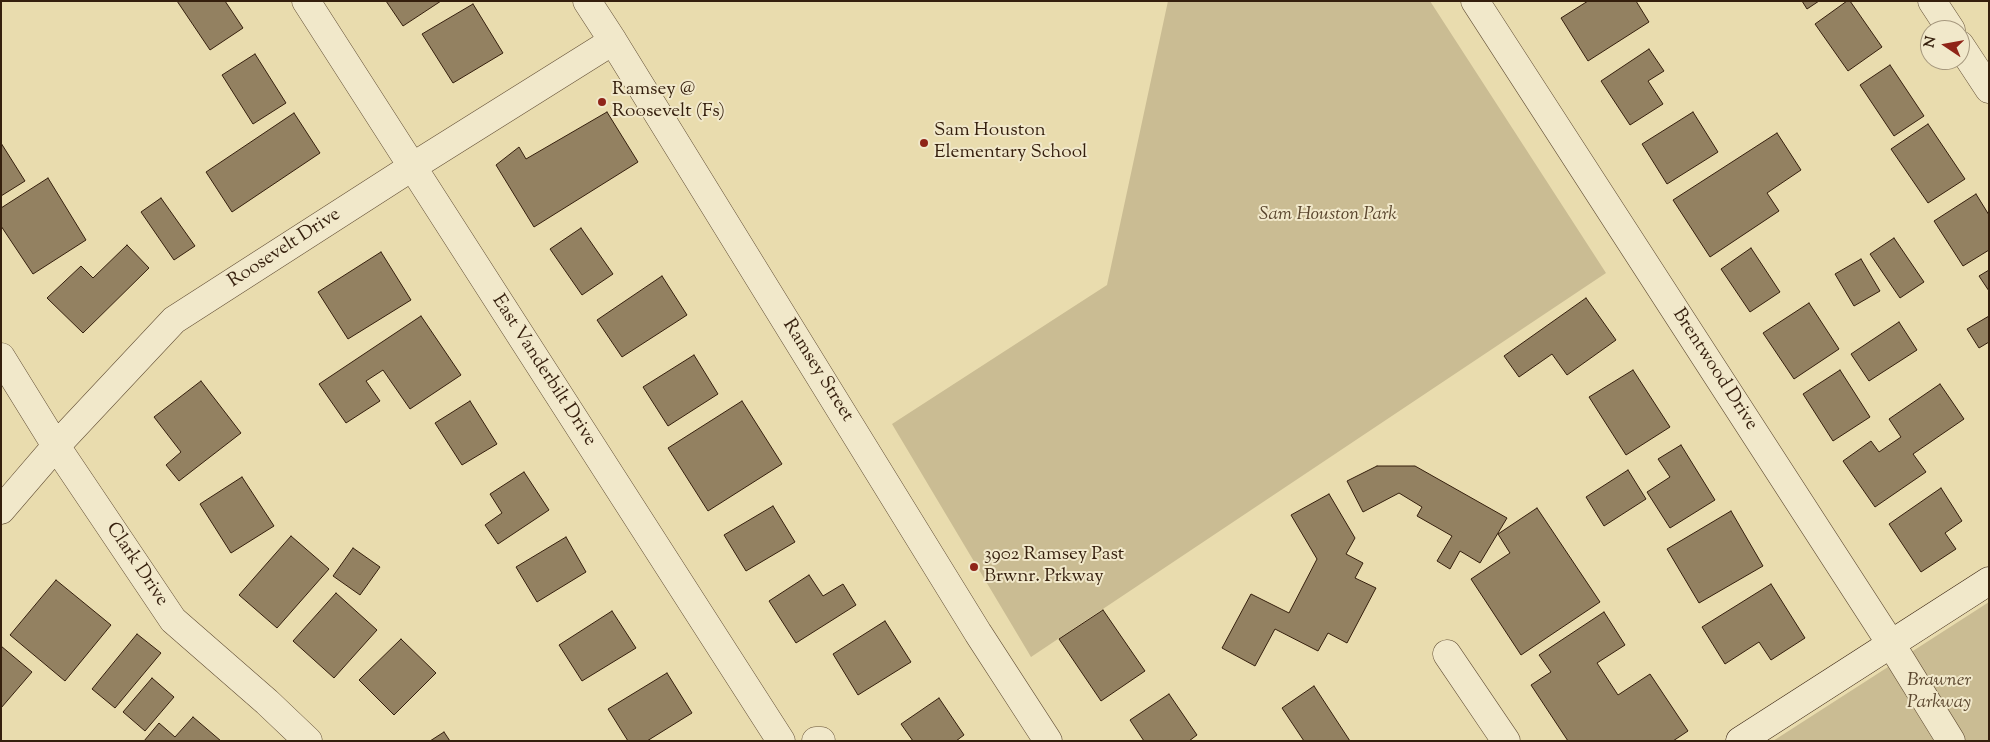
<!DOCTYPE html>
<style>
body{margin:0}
#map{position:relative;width:1990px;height:742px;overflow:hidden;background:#e9dcae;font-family:"Sorts Mill Goudy",serif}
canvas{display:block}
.frame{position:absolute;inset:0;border:2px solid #351f0d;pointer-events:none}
.north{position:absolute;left:1920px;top:20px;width:50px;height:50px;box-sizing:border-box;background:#f1e8ca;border:1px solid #a6987e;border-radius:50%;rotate:282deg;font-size:14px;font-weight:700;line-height:20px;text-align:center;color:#351f0d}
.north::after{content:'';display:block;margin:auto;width:18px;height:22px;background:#8f2418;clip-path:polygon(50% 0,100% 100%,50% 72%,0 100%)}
</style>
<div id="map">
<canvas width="1990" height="742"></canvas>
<div class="frame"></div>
<div class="north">N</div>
</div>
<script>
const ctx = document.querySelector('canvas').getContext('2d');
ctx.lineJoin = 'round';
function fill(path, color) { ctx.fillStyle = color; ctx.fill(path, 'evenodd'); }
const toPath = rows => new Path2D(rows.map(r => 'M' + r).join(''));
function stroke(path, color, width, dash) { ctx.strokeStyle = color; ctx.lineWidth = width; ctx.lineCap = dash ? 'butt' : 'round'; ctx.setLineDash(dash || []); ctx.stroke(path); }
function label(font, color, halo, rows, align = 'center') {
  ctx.font = font + ' "Sorts Mill Goudy",serif'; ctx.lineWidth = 4; ctx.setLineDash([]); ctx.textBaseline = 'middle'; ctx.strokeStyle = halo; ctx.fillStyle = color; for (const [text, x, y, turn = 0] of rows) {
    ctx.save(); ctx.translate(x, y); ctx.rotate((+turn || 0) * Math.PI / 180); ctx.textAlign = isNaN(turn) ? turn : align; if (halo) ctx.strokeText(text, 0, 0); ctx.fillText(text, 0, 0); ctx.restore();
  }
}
const green = toPath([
 [1168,1,1430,1,1606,273,1031,657,892,424,1107,285],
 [1989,602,1989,741,1773,741]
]);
const building = toPath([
 [177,1,225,1,243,28,210,50,177,1],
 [386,1,441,1,403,26,386,1],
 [1588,1,1636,1,1649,22,1588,61,1561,18,1588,1],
 [1802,1,1819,1,1807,9,1802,1],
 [1847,1,1850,1,1882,47,1848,71,1815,24,1847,1],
 [473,4,503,53,453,83,422,34,473,4],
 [1649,49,1664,71,1648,81,1663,104,1630,125,1601,81,1649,49],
 [255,54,286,103,253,124,222,75,255,54],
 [1890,65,1924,116,1894,136,1860,85,1890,65],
 [607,112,638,162,534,227,496,165,519,147,526,159,607,112],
 [1693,112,1718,152,1667,184,1642,144,1693,112],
 [294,113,320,153,232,212,206,172,294,113],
 [1928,124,1965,179,1928,203,1891,149,1928,124],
 [1777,133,1801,170,1767,193,1779,211,1710,257,1673,200,1777,133],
 [1,143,25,181,1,196,1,143],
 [48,178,86,240,33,274,1,226,1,208,48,178],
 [1976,194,1989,215,1989,250,1963,266,1934,221,1976,194],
 [161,198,195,246,174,260,141,212,161,198],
 [581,228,613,274,582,295,550,249,581,228],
 [1894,238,1924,282,1900,298,1870,254,1894,238],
 [127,245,149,268,83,333,47,298,81,266,93,278,127,245],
 [1751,248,1780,292,1750,312,1721,269,1751,248],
 [381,252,411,300,348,339,318,292,381,252],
 [1861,259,1880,291,1854,306,1835,274,1861,259],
 [1989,270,1989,291,1979,276,1989,270],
 [662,276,687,315,622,357,597,320,662,276],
 [1586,298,1616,340,1567,375,1552,354,1519,377,1504,356,1586,298],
 [1809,303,1839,349,1794,379,1763,333,1809,303],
 [421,316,461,375,410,409,383,370,366,381,380,401,346,423,319,384,421,316],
 [1989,316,1989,342,1979,348,1967,329,1989,316],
 [1899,322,1917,350,1869,381,1851,354,1899,322],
 [694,355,718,394,668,426,643,387,694,355],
 [1633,370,1670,427,1626,455,1589,397,1633,370],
 [1840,370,1870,417,1833,441,1803,394,1840,370],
 [201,381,241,433,179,481,166,465,181,452,154,417,201,381],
 [1940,384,1964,419,1913,454,1926,472,1875,507,1843,461,1871,441,1879,452,1901,437,1889,419,1940,384],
 [470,401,497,444,462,465,435,423,470,401],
 [742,401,782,464,708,511,668,448,742,401],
 [1681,445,1715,500,1670,528,1647,492,1670,477,1658,459,1681,445],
 [1377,466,1415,466,1507,518,1480,563,1460,551,1450,569,1437,561,1452,536,1417,516,1422,507,1399,493,1363,512,1347,481,1377,466],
 [1628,470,1646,499,1604,526,1586,497,1628,470],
 [524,472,549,510,498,544,485,525,502,513,490,494,524,472],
 [242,477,274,526,231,553,200,504,242,477],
 [1941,488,1962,521,1945,533,1956,549,1921,572,1889,524,1941,488],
 [1329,494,1355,538,1346,554,1363,563,1355,578,1376,588,1347,643,1328,633,1318,651,1275,629,1255,666,1222,648,1251,594,1289,613,1317,559,1291,515,1329,494],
 [773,506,795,542,746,571,724,535,773,506],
 [1537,508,1600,602,1521,655,1471,579,1510,553,1498,534,1537,508],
 [1731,511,1763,566,1699,603,1667,549,1731,511],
 [291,536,329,569,277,628,239,595,291,536],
 [566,537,586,572,537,602,516,567,566,537],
 [353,548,380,567,360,595,333,576,353,548],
 [809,575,823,596,843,584,856,605,796,643,769,601,809,575],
 [56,580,111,625,65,681,10,635,56,580],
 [1771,584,1805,638,1771,660,1759,642,1725,664,1702,627,1771,584],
 [336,593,377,630,334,678,293,641,336,593],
 [1103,610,1145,671,1101,701,1059,639,1103,610],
 [612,611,636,648,582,681,559,645,612,611],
 [1604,612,1625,645,1597,663,1618,695,1650,674,1688,731,1673,741,1568,741,1531,685,1551,672,1539,655,1604,612],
 [885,621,911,662,858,695,833,654,885,621],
 [137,634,161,653,115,708,92,689,137,634],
 [401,639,436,673,394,715,359,680,401,639],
 [1,646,32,672,1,708,1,646],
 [667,673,692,713,647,741,628,741,608,709,667,673],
 [152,678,174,697,145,731,123,712,152,678],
 [1314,686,1350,741,1304,741,1282,708,1314,686],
 [1169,694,1197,735,1189,741,1144,741,1130,720,1169,694],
 [939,698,964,735,956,741,913,741,901,724,939,698],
 [193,717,221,741,144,741,159,723,175,737,193,717],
 [444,732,450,741,430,741,444,732]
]);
const street = toPath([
 [306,1,781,741],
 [587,1,613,41,978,633,1048,741],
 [1475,1,1891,644,1951,741],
 [1932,1,1951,30],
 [1960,45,1989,89],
 [1,357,56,446,173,620,267,702,308,741],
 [1,510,56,446,174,320,412,167,613,41],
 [1447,654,1506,741],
 [816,741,821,741]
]);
const secondary = toPath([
 [1740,741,1989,581]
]);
const markers = [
 [602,102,5,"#8f2418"],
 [924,143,5,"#8f2418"],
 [974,567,5,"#8f2418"]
];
const poiNames = [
 ["Ramsey @",612,91],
 ["Roosevelt (Fs)",612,113],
 ["Sam Houston",934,132],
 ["Elementary School",934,154],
 ["3902 Ramsey Past",984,556],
 ["Brwnr. Prkway",984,578]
];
const parkNames = [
 ["Sam Houston Park",1328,216],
 ["Brawner",1939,682],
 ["Parkway",1939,704]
];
const streetNames = [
 ["Roosevelt Drive",285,249,-33],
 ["Brentwood Drive",1714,370,57],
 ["East Vanderbilt Drive",543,371,57],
 ["Ramsey Street",817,371,58],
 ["Clark Drive",136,565,56]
];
fill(green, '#cabc93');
fill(building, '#938161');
stroke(building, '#351f0d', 1);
stroke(street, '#624e35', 29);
stroke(secondary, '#351f0d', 29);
stroke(street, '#f1e8ca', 28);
stroke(secondary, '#f1e8ca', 28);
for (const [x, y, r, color] of markers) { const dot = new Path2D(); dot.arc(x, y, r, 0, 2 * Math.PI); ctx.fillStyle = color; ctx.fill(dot); stroke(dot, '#f1e8ca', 2); }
label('19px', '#351f0d', '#f1e8ca', poiNames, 'left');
label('italic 19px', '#5a462e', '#f1e8ca', parkNames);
label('19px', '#351f0d', '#f1e8ca', streetNames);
</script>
